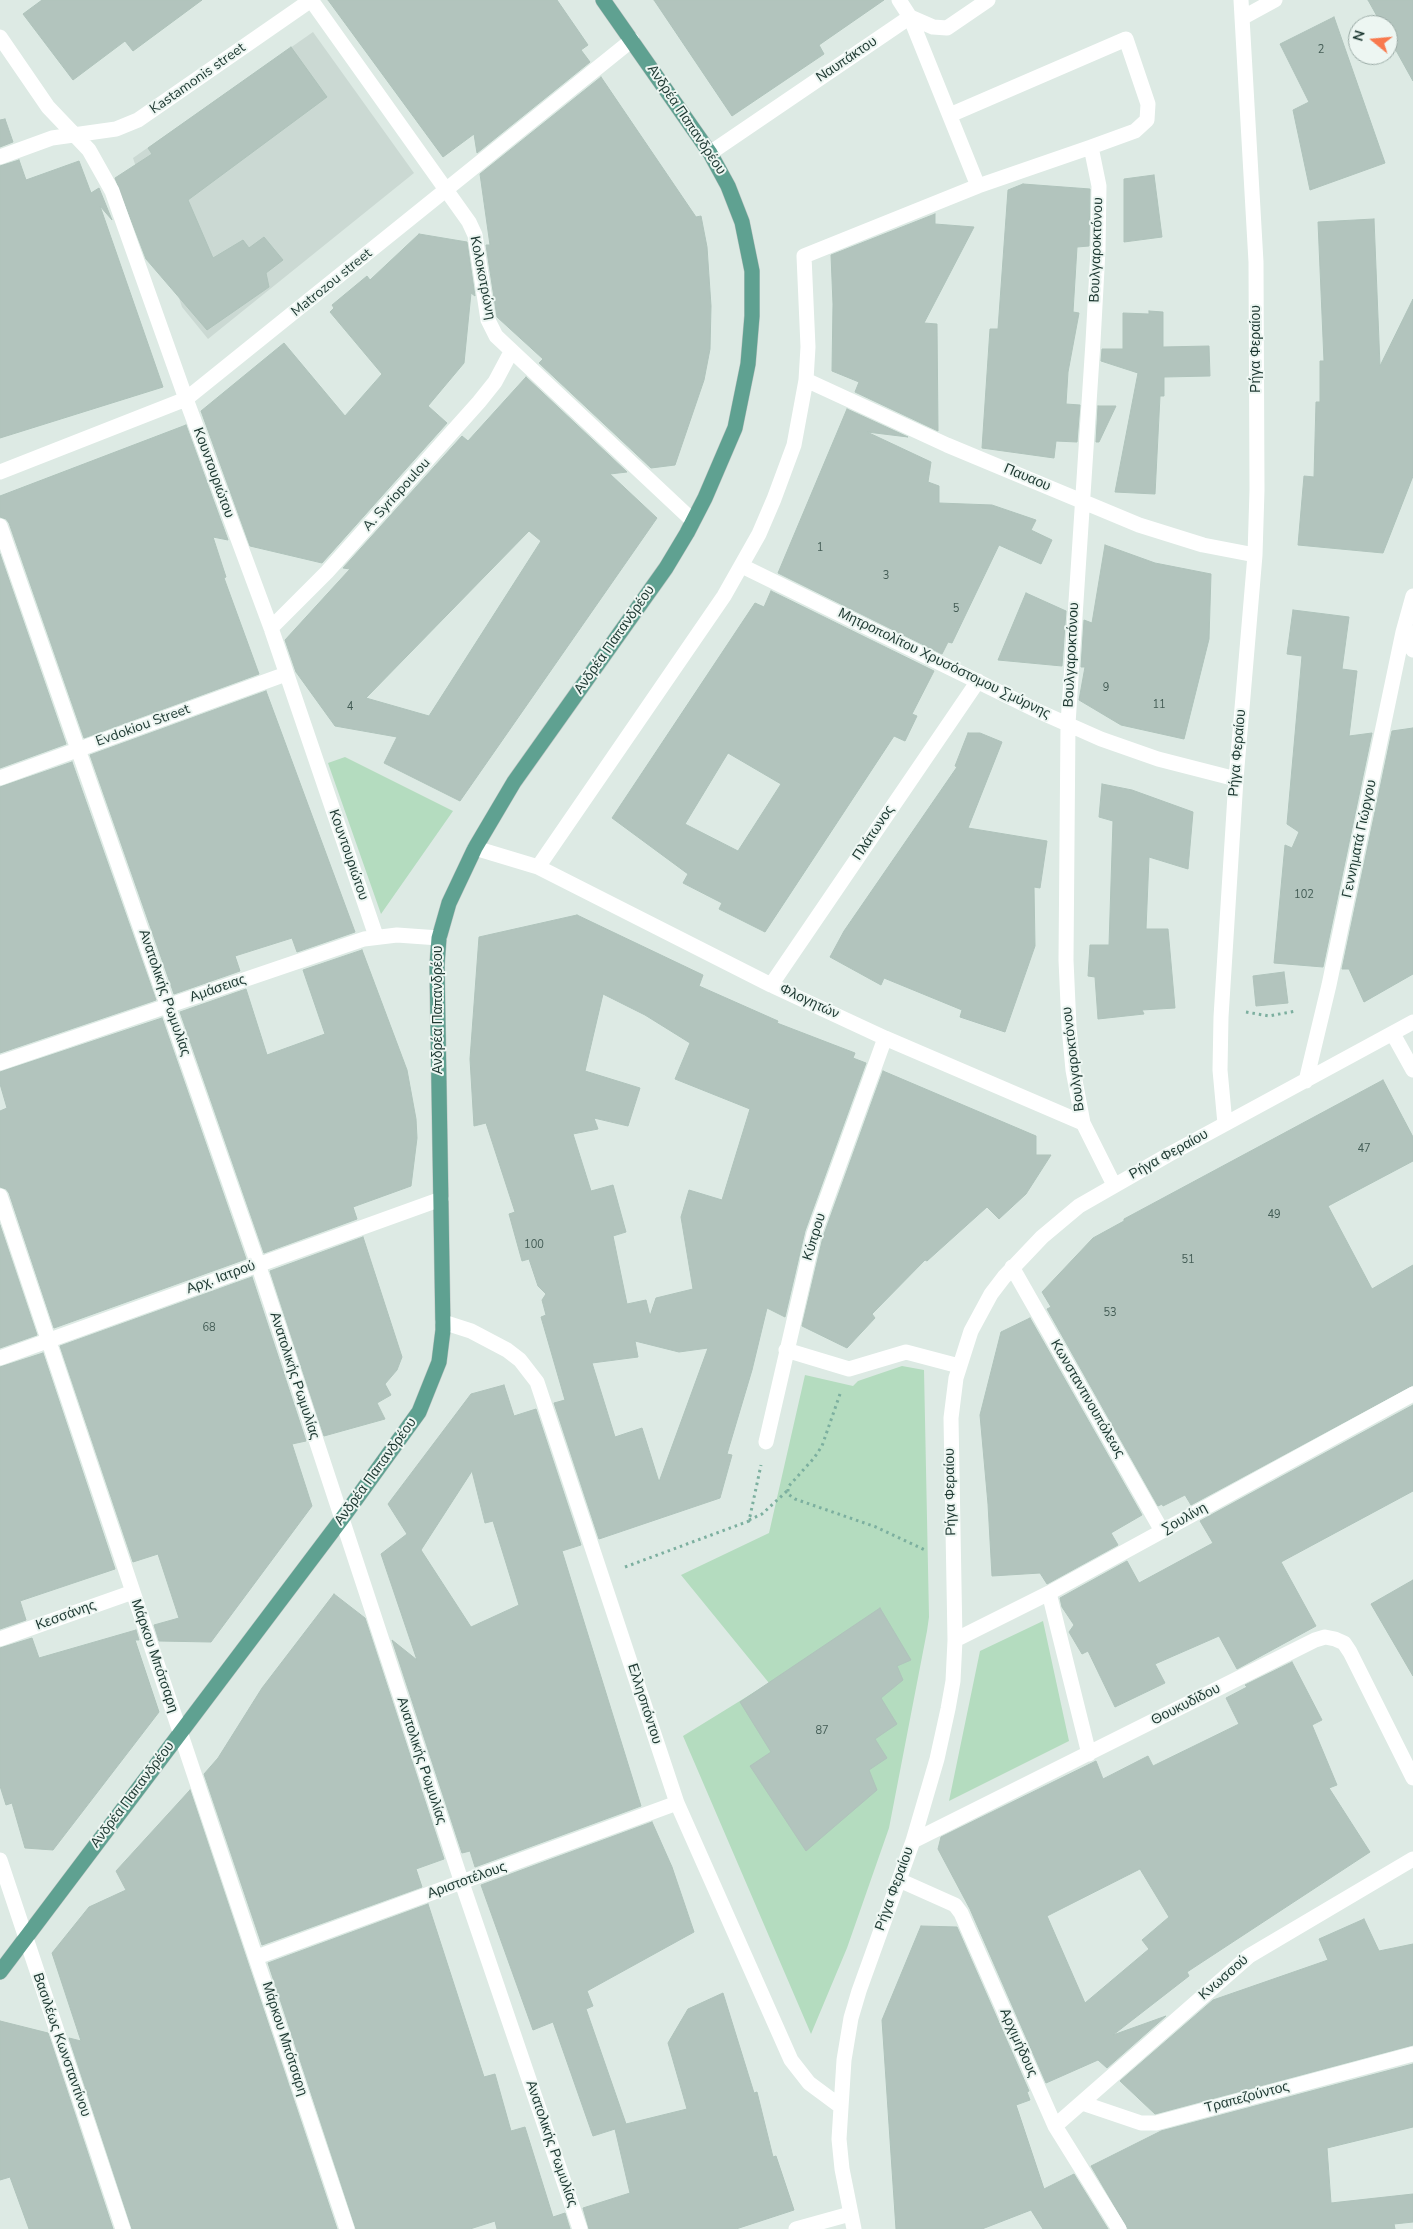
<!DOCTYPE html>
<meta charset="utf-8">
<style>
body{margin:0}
#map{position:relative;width:1413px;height:2229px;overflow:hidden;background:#ddeae4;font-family:"Nunito Sans",sans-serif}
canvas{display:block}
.north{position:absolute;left:1348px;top:15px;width:50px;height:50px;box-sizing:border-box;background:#edf6f2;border:1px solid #9aaaa5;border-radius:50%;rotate:287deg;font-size:14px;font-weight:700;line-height:20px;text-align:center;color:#1e3932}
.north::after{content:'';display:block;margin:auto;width:18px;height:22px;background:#f8794d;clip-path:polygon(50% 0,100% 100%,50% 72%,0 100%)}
</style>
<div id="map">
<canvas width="1413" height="2229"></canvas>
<div class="north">N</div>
</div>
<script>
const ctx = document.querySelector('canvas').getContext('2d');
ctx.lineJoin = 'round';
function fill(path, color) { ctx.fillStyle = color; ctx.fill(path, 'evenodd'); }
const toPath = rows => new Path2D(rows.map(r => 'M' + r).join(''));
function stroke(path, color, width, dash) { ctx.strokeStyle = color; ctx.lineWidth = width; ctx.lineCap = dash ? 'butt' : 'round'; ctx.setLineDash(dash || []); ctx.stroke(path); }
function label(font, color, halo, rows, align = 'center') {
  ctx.font = font + ' "Nunito Sans",sans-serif'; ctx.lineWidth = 4; ctx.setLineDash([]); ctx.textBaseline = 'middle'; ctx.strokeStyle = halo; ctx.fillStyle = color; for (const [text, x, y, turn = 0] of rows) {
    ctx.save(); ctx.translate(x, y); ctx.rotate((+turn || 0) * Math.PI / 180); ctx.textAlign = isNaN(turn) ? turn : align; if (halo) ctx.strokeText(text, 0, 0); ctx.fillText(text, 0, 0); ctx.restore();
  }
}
const built = toPath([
 [313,32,414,173,208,339,182,307,133,158]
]);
const green = toPath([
 [345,757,453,811,381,914,328,763],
 [902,1366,924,1370,929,1617,927,1631,889,1828,847,1948,811,2034,683,1736,769,1683,681,1575,769,1533,805,1375,853,1386,858,1381],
 [1043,1621,1069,1741,949,1801,980,1651]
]);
const building = toPath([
 [42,0,202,0,133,51,125,41,73,80,23,14,42,0],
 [328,0,557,0,588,45,581,50,590,62,477,153,474,134,443,157,328,0],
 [654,0,884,0,819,45,824,54,732,116,654,0],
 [1368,0,1413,0,1413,81,1388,36,1388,25,1382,25,1368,0],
 [1334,17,1385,163,1310,190,1293,110,1309,102,1280,44,1334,17],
 [291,47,327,97,188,200,213,258,243,240,249,248,264,237,283,260,266,273,269,287,207,330,146,259,115,178,152,154,148,148,291,47],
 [601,77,696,217,701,216,707,247,711,306,710,349,704,380,675,465,651,468,539,363,543,359,497,317,486,245,490,245,480,174,601,77],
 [5,119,13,142,0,147,0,120,5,119],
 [19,160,26,180,79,161,91,193,99,188,112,220,100,206,163,387,0,438,0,166,19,160],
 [1154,175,1162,237,1124,242,1124,179,1154,175],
 [1023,184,1090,189,1089,246,1077,247,1073,312,1079,313,1068,372,1066,404,1080,405,1077,442,1056,441,1054,458,982,448,990,329,998,329,1008,190,1023,184],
 [935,214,935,224,974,227,924,323,937,324,938,431,855,392,859,382,832,371,833,304,831,255,935,214],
 [1374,219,1380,366,1413,299,1413,476,1383,553,1298,545,1304,476,1314,477,1316,402,1320,402,1320,361,1324,361,1318,222,1374,219],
 [419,234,467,242,475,296,471,293,464,363,428,406,447,423,322,563,250,546,201,411,284,343,345,416,382,374,330,312,334,308,332,305,367,276,370,280,419,234],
 [1149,311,1163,312,1163,347,1209,346,1210,376,1164,377,1164,396,1160,396,1155,494,1115,492,1138,373,1101,361,1102,349,1123,349,1123,313,1149,314,1149,311],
 [526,377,627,472,610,474,657,518,460,801,384,763,397,737,335,726,296,672,285,640,350,569,343,568,462,436,468,441,526,377],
 [529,531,541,541,429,716,366,698,529,531],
 [1098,406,1116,406,1099,442,1096,442,1098,406],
 [847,409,908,437,867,432,931,462,928,482,939,486,939,503,992,505,1036,520,1031,530,1052,540,1041,564,999,545,952,643,948,642,942,654,778,573,847,409],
 [186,425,228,540,213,537,226,577,224,578,259,674,84,738,9,523,6,519,0,517,0,496,186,425],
 [1105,545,1155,563,1211,574,1209,639,1184,739,1121,725,1079,700,1085,667,1081,667,1084,620,1092,623,1105,545],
 [0,554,66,744,0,768,0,554],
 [771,591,934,671,912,714,917,716,905,741,894,736,765,932,719,909,722,903,683,883,688,874,612,818,755,603,764,607,771,591],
 [728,753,781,784,738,851,685,824,728,753],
 [1026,593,1066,611,1062,666,998,660,1026,593],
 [1293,610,1349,617,1342,669,1357,671,1349,736,1372,733,1323,967,1274,963,1285,845,1292,848,1299,832,1287,824,1302,656,1287,654,1293,610],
 [266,691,355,932,297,952,292,938,235,956,240,971,174,994,90,755,266,691],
 [1413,728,1413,974,1364,1002,1349,969,1342,969,1392,731,1413,728],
 [968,733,980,733,1002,742,968,828,1047,841,1040,888,1034,887,1035,946,1005,1032,960,1017,962,1010,884,978,881,985,830,957,844,931,957,767,955,766,968,733],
 [72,762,156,1000,0,1053,0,787,72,762],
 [1102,784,1132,790,1193,812,1188,869,1149,857,1146,929,1168,929,1175,1008,1142,1010,1144,1014,1098,1019,1095,977,1088,976,1090,945,1109,945,1113,821,1099,817,1102,784],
 [577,915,703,975,699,986,778,1021,777,1023,855,1053,853,1058,866,1063,805,1231,785,1317,767,1308,752,1370,727,1454,732,1455,720,1498,599,1539,554,1403,565,1400,541,1317,546,1315,542,1300,546,1294,538,1286,529,1259,522,1261,509,1214,515,1212,486,1123,474,1126,470,1059,479,937,577,915],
 [603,994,645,1015,690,1043,675,1079,750,1109,722,1200,689,1190,681,1217,693,1289,656,1298,650,1316,646,1300,627,1304,613,1236,626,1232,613,1185,591,1191,573,1134,598,1129,594,1118,628,1126,640,1088,585,1071,603,994],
 [635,1341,679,1352,708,1348,659,1482,642,1428,615,1437,592,1363,638,1357,635,1341],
 [362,950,407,1070,416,1119,417,1138,411,1186,353,1207,357,1219,264,1253,180,1012,246,989,267,1055,325,1034,303,970,362,950],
 [1284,972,1288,1003,1256,1006,1253,976,1284,972],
 [162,1018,246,1259,54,1328,9,1193,6,1189,0,1187,0,1111,7,1108,0,1084,0,1072,162,1018],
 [883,1071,1036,1136,1036,1155,1051,1155,1026,1194,999,1219,987,1207,927,1261,925,1260,872,1314,875,1318,847,1348,802,1326,823,1237,883,1071],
 [1383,1080,1413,1137,1413,1161,1328,1206,1372,1289,1413,1265,1413,1385,1191,1505,1185,1495,1163,1506,1162,1504,1158,1506,1047,1309,1051,1307,1042,1292,1093,1238,1124,1221,1124,1219,1383,1080],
 [0,1225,37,1335,0,1348,0,1225],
 [363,1237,402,1357,397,1370,385,1384,391,1395,377,1403,385,1419,324,1436,270,1271,363,1237],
 [252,1277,306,1441,292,1444,312,1506,211,1642,159,1641,154,1625,179,1618,158,1554,133,1562,60,1346,252,1277],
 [1030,1318,1142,1515,1111,1533,1118,1545,1047,1584,1040,1573,992,1576,988,1504,980,1415,1001,1332,1030,1318],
 [43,1353,115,1569,20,1601,26,1620,0,1629,0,1367,43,1353],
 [504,1385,514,1416,536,1409,581,1545,562,1551,641,1806,475,1867,470,1851,462,1853,392,1640,417,1660,381,1554,407,1534,388,1504,471,1394,504,1385],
 [472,1471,485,1523,493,1521,519,1605,471,1627,421,1550,472,1471],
 [1413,1405,1413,1491,1281,1562,1316,1626,1237,1669,1219,1636,1155,1664,1165,1683,1115,1707,1088,1651,1082,1654,1069,1632,1074,1625,1062,1607,1060,1598,1127,1561,1139,1583,1213,1543,1200,1521,1413,1405],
 [1413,1580,1413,1676,1371,1604,1413,1580],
 [334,1594,365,1618,444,1859,416,1869,422,1887,262,1945,204,1774,218,1758,262,1688,334,1594],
 [880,1608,911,1660,897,1666,903,1680,881,1698,897,1724,875,1739,887,1758,869,1770,877,1790,806,1851,750,1766,771,1752,740,1702,880,1608],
 [136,1630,139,1640,135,1640,159,1712,53,1850,25,1848,12,1803,6,1805,0,1786,0,1648,32,1638,39,1658,136,1630],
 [1292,1662,1322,1720,1312,1725,1337,1785,1329,1788,1370,1852,1187,1972,1189,1976,1113,2035,1166,2016,1107,2068,1098,2060,1046,2083,970,1909,938,1849,941,1837,1096,1761,1103,1779,1148,1756,1153,1766,1239,1724,1226,1698,1247,1687,1245,1685,1292,1662],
 [1140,1869,1169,1917,1142,1940,1149,1949,1085,2003,1047,1916,1140,1869],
 [190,1790,337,2229,132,2229,69,2038,81,2041,52,1953,89,1907,126,1890,116,1871,190,1790],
 [652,1822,672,1867,694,1932,587,1991,593,2006,586,2009,626,2124,687,2109,668,2043,688,2009,723,1993,754,2093,757,2092,773,2157,776,2156,794,2210,736,2229,589,2229,583,2208,630,2193,615,2129,593,2136,553,2022,533,2030,481,1885,652,1822],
 [428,1904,484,2077,495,2074,511,2131,525,2127,553,2217,565,2213,570,2229,497,2229,495,2221,470,2229,356,2229,268,1963,428,1904],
 [1364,1919,1379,1951,1413,1944,1413,2045,1155,2114,1120,2081,1213,2000,1328,1960,1319,1939,1364,1919],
 [921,1926,957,1927,1029,2091,1027,2092,1030,2100,1016,2105,1044,2189,1074,2174,1108,2229,1043,2229,1031,2210,982,2229,896,2229,882,2020,921,1926],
 [0,2021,48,2033,113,2229,29,2229,10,2177,0,2180,0,2021],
 [1413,2064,1413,2127,1327,2148,1331,2203,1413,2194,1413,2222,1394,2224,1395,2229,1128,2229,1091,2166,1161,2131,1413,2064]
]);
const path = toPath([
 [1246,1012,1269,1016,1296,1011],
 [840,1394,822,1446,814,1458,788,1487,788,1494,795,1499,876,1527,927,1551],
 [749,1520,762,1514,787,1491],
 [625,1567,749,1521,761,1465]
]);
const minor = toPath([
 [311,0,469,222,475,235,488,320,496,336,693,521],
 [899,0,910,17,978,186,1091,147,1099,186,1098,250,1093,342,1068,724,1066,960,1069,1027,1073,1070,1083,1123,1114,1185],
 [910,17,933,27,947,28,988,0],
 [1242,18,1275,0],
 [0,37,48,107,89,150,112,191,186,399,271,628,376,936],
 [950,115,1126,39,1148,104,1147,120,1135,131,1091,147],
 [710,153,910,17],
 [0,157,52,138,116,129,138,120,311,0],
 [806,380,947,445,1139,525,1203,545,1255,555],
 [0,472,186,399,632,40],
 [0,526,258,1264,462,1883,580,2229],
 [742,566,1040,712,1101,739,1158,759,1236,779],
 [271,628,327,572,479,402,495,382,511,352],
 [1407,630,1403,632,1413,650],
 [0,778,286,674],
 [475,848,538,867,771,985,885,1038,1083,1123],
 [538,867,724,596,759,534,774,499,794,445,806,380,808,347,804,256,978,186],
 [771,985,978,681],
 [1393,1034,1413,1070],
 [0,1063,364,939,397,935,439,938],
 [1306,1081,1329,985,1403,632,1413,596],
 [1225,1124,1220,1070,1221,1017,1236,779,1255,555,1257,490,1256,262,1241,0],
 [0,1196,347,2229],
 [1012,1267,1162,1531],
 [443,1322,471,1331,507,1350,520,1360,537,1382,677,1803,791,2060,809,2083,840,2106],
 [786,1350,849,1369,906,1352,959,1366],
 [0,1358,441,1199],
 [766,1442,814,1234,885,1038],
 [1049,1593,1089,1754],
 [0,1639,133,1592],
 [955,1640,1049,1593,1413,1394],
 [913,1841,1315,1640,1325,1637,1335,1639,1344,1643,1350,1652,1413,1778],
 [0,1860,123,2229],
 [899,1880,955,1905,961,1913,1055,2126,1119,2229],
 [257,1957,677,1803],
 [1082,2103,1141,2123,1156,2123,1413,2054],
 [1055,2126,1249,1956,1413,1859],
 [796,2229,850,2214],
 [854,2229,842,2169,839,2139,844,2060,851,2018,859,1991,913,1841,937,1759,948,1709,953,1681,955,1640,951,1418,956,1378,971,1331,991,1294,1004,1277,1042,1237,1079,1206,1168,1155,1413,1022]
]);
const major = toPath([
 [0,1972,341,1520,419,1412,439,1362,443,1330,437,965,439,938,449,903,475,848,514,782,666,568,687,533,705,498,735,428,748,364,752,316,752,271,742,222,728,186,710,153,603,0]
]);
const numberNames = [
 ["2",1321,50],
 ["1",820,548],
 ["3",886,576],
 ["5",956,609],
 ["9",1106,688],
 ["11",1159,705],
 ["4",350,707],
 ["102",1304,895],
 ["47",1364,1149],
 ["49",1274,1215],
 ["100",534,1245],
 ["51",1188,1260],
 ["53",1110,1313],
 ["68",209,1328],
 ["87",822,1731]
];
const streetNames = [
 ["Ναυπάκτου",847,60,-34],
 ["Kastamonis street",198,79,-35],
 ["Ανδρέα Παπανδρέου",686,120,56],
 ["Βουλγαροκτόνου",1097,250,-88],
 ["Κολοκοτρώνη",482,278,79],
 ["Matrozou street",332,283,-39],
 ["Ρήγα Φεραίου",1257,349,-90],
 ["Κουντουριώτου",213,473,70],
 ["Παυαου",1027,478,23],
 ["A. Syriopoulou",397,495,-48],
 ["Ανδρέα Παπανδρέου",615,640,-55],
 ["Βουλγαροκτόνου",1072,655,-87],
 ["Μητροπολίτου Χρυσόστομου Σμύρνης",944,664,26],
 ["Evdokiou Street",143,726,-20],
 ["Ρήγα Φεραίου",1238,753,-85],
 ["Πλάτωνος",874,833,-56],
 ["Γεννηματά Γιώργου",1360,839,-78],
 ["Κουντουριώτου",348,855,71],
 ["Αμάσειας",218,989,-19],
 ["Ανατολικής Ρωμυλίας",164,993,71],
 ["Φλογητών",809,1002,25],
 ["Ανδρέα Παπανδρέου",439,1010,-90],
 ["Βουλγαροκτόνου",1074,1059,-97],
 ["Ρήγα Φεραίου",1169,1155,-29],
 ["Κύπρου",815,1237,-73],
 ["Αρχ. Ιατρού",221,1278,-20],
 ["Ανατολικής Ρωμυλίας",294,1376,72],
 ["Κωνσταντινουπόλεως",1087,1399,60],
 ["Ανδρέα Παπανδρέου",376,1472,-54],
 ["Ρήγα Φεραίου",951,1492,-91],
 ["Σουλίνη",1185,1519,-29],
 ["Κεσσάνης",66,1616,-20],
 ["Μάρκου Μπότσαρη",154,1656,71],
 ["Ελλησπόντου",644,1704,72],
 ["Θουκυδίδου",1186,1705,-27],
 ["Ανατολικής Ρωμυλίας",421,1761,72],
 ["Ανδρέα Παπανδρέου",133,1795,-53],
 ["Αριστοτέλους",467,1881,-20],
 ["Ρήγα Φεραίου",895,1889,-70],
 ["Κνωσσού",1224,1978,-41],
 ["Μάρκου Μπότσαρη",284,2039,72],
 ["Αρχιμήδους",1018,2043,66],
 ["Βασιλέως Κωνσταντίνου",61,2045,71],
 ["Τραπεζούντος",1247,2098,-15],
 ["Ανατολικής Ρωμυλίας",551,2144,71]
];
fill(built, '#cbd9d3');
fill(green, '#b4dcbf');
fill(building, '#b2c4bd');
stroke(building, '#afc3bb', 1);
stroke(major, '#bcc4c2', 16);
stroke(path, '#7caf9f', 3, [2.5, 4]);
stroke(minor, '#fff', 15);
stroke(major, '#5fa191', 15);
label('11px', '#435c55', null, numberNames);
label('14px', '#1e3932', '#edf6f2', streetNames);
</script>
